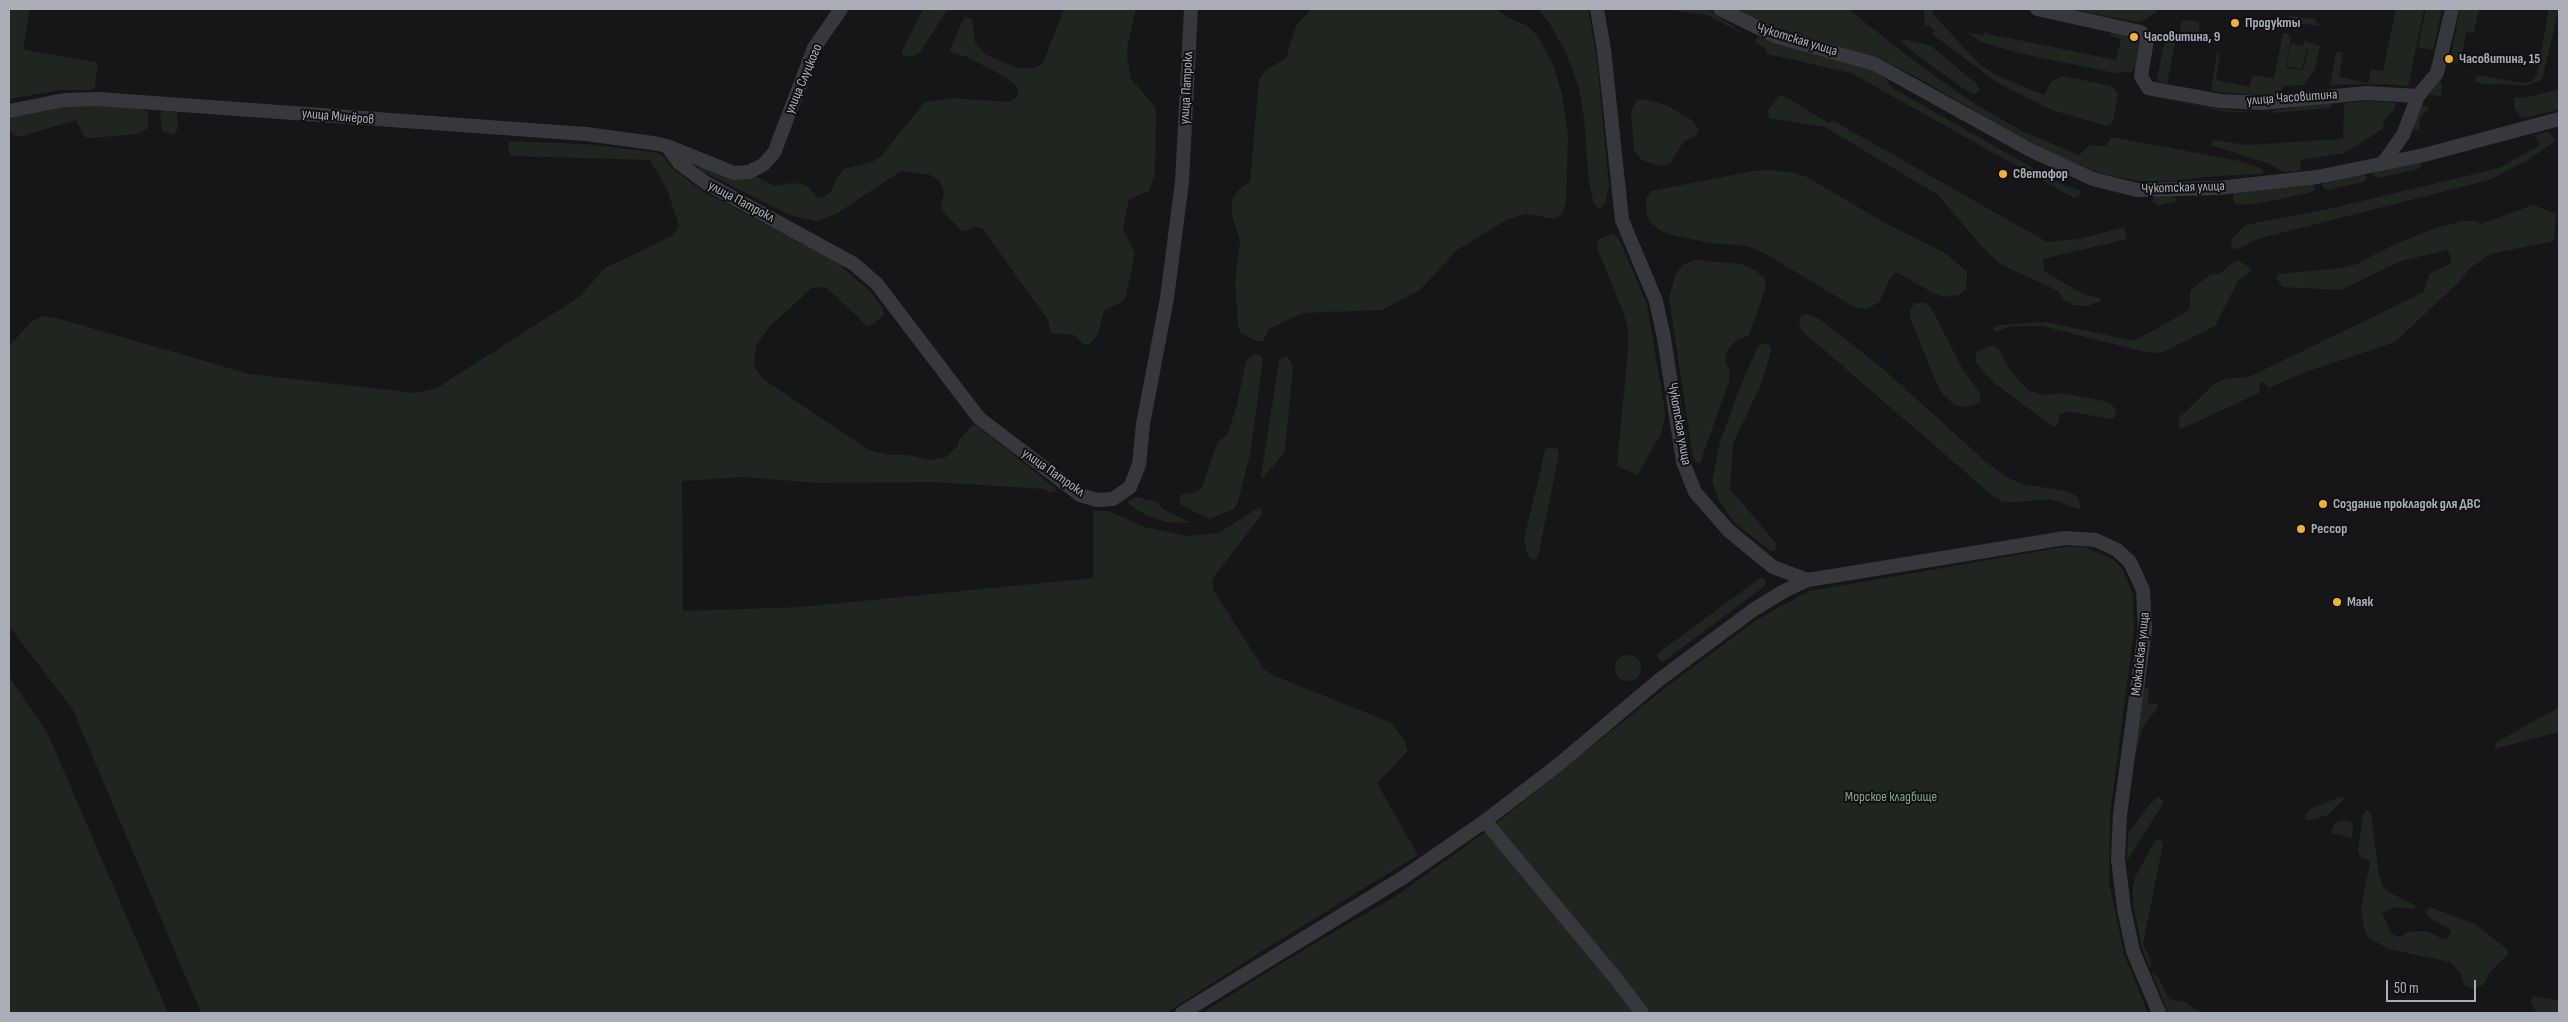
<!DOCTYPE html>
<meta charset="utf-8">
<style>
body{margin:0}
#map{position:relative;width:2568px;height:1022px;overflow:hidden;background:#161618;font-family:"Sofia Sans Condensed",sans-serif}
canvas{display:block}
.frame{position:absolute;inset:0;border:10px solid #a8adb8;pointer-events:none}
.scale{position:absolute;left:2386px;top:980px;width:90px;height:22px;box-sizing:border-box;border:2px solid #a8adb8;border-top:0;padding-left:6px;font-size:15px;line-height:18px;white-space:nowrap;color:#a8adb8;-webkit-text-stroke:4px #111113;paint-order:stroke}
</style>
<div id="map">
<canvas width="2568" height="1022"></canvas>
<div class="frame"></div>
<div class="scale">50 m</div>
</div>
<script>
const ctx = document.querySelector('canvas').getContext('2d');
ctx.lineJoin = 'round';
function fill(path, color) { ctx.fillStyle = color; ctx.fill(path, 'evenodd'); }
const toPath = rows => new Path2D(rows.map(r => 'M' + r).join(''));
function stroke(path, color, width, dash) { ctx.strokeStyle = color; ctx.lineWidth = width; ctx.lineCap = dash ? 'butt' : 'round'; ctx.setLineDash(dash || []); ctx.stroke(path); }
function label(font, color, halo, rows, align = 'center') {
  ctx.font = font + ' "Sofia Sans Condensed",sans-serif'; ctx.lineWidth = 4; ctx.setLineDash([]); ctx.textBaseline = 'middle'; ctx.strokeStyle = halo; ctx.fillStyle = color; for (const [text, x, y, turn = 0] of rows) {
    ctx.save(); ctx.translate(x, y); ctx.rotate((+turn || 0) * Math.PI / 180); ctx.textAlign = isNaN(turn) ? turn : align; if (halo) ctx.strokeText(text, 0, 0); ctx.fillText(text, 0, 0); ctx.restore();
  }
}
const green = toPath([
 [9,9,30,9,23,49,98,63,95,87,91,90,61,90,9,99],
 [923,9,948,9,920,52,915,56,904,56,902,52,905,45],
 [1064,9,1136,9,1128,44,1127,57,1131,79,1156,108,1155,175,1149,191,1129,199,1123,228,1135,253,1126,296,1123,301,1104,311,1098,334,1089,345,1084,344,1074,335,1051,333,1048,320,982,228,975,227,967,231,962,231,945,214,941,207,944,192,940,181,930,175,901,171,836,214,817,221,790,215,698,169,701,165,757,177,774,186,791,183,801,184,807,186,817,197,822,198,831,192,837,177,844,169,872,162,881,156,925,102,951,98,1009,102,1017,97,1018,88,1007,78,967,57,952,53,950,49,965,16,972,19,975,42,986,55,1018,68,1035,68,1043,63],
 [1311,9,1496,9,1513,20,1526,25,1537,35,1553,64,1562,94,1568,135,1566,203,1562,214,1555,219,1526,214,1508,219,1457,250,1420,290,1382,310,1302,313,1269,329,1263,341,1256,341,1241,333,1238,326,1235,281,1240,241,1232,216,1232,200,1238,190,1250,182,1259,79,1265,71,1286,58,1296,26],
 [1538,9,1588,9,1596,53,1609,185,1605,204,1599,209,1594,204,1589,183,1584,118,1579,89,1567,55,1550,24],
 [1663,9,1707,9,1749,37,1707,15],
 [1733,9,1848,9,1922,67,1975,104,2024,132,2079,155,2090,145,2106,146,2112,137,2239,161,2260,168,2263,171,2262,174,2215,176,2173,181,2139,181,2107,175,2076,164,2032,145,1922,80,1877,57,1778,30],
 [1924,9,1932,9,1934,15,1978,63,1994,74,2044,95,2052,81,2062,76,2112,86,2118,94,2113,122,2107,126,2052,110,1998,83,1936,37,1932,33,1935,30,1928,25,1925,28],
 [2070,9,2157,9,2157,11,2145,20,2136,22],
 [2396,9,2424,9,2408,86,2382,84,2330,85,2336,52,2343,53,2339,77,2368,83,2371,69,2383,71],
 [2426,9,2442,10,2433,50,2418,47],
 [2460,9,2479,9,2474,32,2466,33,2461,59,2455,64,2450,60],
 [2549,9,2559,9,2542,80,2526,85,2484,84,2475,81,2476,75,2523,83,2533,81,2537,74],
 [2290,16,2316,19,2318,26,2285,21],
 [2195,20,2200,24,2198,35,2180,32,2181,21],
 [1985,31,1989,34,2116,60,2121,39,2110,36,2111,31,2136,39,2140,46,2135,68,2131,72,2115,73,2018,53,1979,41,1968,32,1984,36],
 [2283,33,2287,33,2291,37,2286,68,2303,70,2308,49,2307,47,2302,69,2287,66,2291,43,2305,46,2303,44,2305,41,2320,46,2315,69,2304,85,2283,86,2281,94,2262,96,2211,91,2217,53,2220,54,2216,80,2250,87,2252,75,2274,79],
 [1760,37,1876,71,1884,77,1892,88,2063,185,2080,190,2081,195,2074,198,1851,73,1767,54,1765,48,1755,42,1757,38],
 [2168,37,2176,38,2167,84,2160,82,2157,79,2165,39],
 [1904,39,1931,46,1976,83,1980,91,1974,94,1964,89,1909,49,1901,42],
 [2439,81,2442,84,2441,96,2429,95],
 [2559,89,2559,109,2526,118,2521,117,2514,108,2514,98,2529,97],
 [1779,96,1784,96,1829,123,1832,120,2047,242,2080,239,2124,227,2127,239,2043,259,2044,271,2083,294,2101,298,2100,301,2088,306,2073,305,2064,300,2058,291,2000,264,1983,248,1938,195,1825,127,1769,118,1768,111],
 [2145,96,2219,109,2255,112,2228,112],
 [1644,99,1666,105,1693,121,1699,130,1695,136,1684,141,1671,162,1666,165,1660,166,1642,160,1634,151,1631,112,1636,101],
 [2370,101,2396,103,2393,112,2383,121,2384,128,2345,153,2301,160,2300,170,2297,171,2283,172,2270,164,2211,145,2212,142,2216,140,2246,145,2343,139,2344,107,2346,103],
 [2333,102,2330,108,2274,113,2271,111],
 [98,104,142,108,148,113,148,128,138,134,90,138,85,137,76,120,18,137,12,134,9,127,9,117,64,105],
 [2421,105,2430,108,2420,118,2419,131,2412,129],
 [163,110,177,113,178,128,174,135,162,131,160,116],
 [2549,132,2555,141,2528,160,2489,180,2257,239,2237,250,2231,246,2232,239,2245,225,2333,208,2499,168,2540,145,2534,135],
 [509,141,585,144,654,152,662,155,673,169,701,190,836,262,871,292,883,308,884,315,873,324,867,326,826,287,812,288,769,327,756,346,754,366,762,378,867,449,888,455,908,455,929,460,946,457,958,446,959,440,972,425,976,425,1055,488,1056,491,1049,492,1044,489,934,482,820,483,743,477,682,481,683,611,801,607,1093,578,1093,511,1108,511,1145,527,1188,536,1219,533,1256,509,1261,508,1262,514,1215,575,1212,582,1214,591,1263,668,1272,675,1392,723,1405,742,1408,751,1377,783,1418,855,1270,946,1166,1013,201,1013,73,710,9,626,9,346,31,322,43,316,60,319,249,374,416,393,437,388,579,297,605,268,658,243,673,235,679,226,667,189,650,160,511,156,508,150],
 [2421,162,2422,166,2418,169,2379,178,2373,176,2372,170],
 [1770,170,1793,173,1807,177,1885,223,1945,253,1967,272,1966,289,1959,295,1945,297,1935,294,1898,273,1895,273,1891,277,1879,302,1867,309,1854,307,1764,253,1747,246,1710,243,1672,235,1661,231,1652,224,1647,216,1646,199,1651,191,1753,171],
 [2365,173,2367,178,2363,182,2328,190,2323,188,2322,181],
 [2313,183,2315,190,2309,193,2250,205,2235,204,2233,200,2233,193],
 [2171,194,2178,201,2158,206,2152,202,2155,196],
 [2533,205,2556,214,2554,241,2490,254,2469,269,2458,283,2395,342,2305,372,2271,387,2269,388,2263,382,2259,384,2260,391,2257,394,2181,429,2179,428,2179,418,2214,384,2224,379,2249,377,2424,292,2429,274,2452,263,2448,250,2401,261,2341,290,2282,287,2276,277,2280,274,2341,268,2357,264,2397,243,2439,227,2464,221,2476,221,2481,224],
 [1612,234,1619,239,1647,304,1664,405,1665,417,1661,434,1637,475,1617,466,1628,349,1628,329,1624,314,1597,248,1599,239],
 [1695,260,1741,264,1755,270,1764,278,1766,287,1749,335,1734,342,1727,351,1725,360,1730,372,1729,381,1700,463,1695,462,1693,458,1669,298,1676,273,1684,264],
 [2240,261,2249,267,2251,271,2238,281,2215,326,2161,353,2145,352,2042,326,2011,326,1996,332,1994,329,1995,326,1999,325,2046,322,2134,341,2185,313,2190,308,2190,292,2193,288,2211,274,2219,274,2234,262],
 [1915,303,1924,303,1930,306,1962,368,1980,394,1980,401,1976,404,1966,407,1955,405,1943,395,1935,380,1910,317,1910,309],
 [1808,314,1818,318,1882,368,1985,461,2008,478,2022,484,2066,491,2078,497,2081,507,2078,509,2051,499,2017,502,2003,502,1993,496,1801,330,1799,323,1801,316],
 [1764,343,1769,345,1771,349,1769,358,1761,384,1733,444,1730,489,1776,543,1776,550,1771,551,1736,524,1718,499,1712,481,1720,442,1741,385,1758,346],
 [1993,345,2000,350,2006,363,2019,381,2030,391,2045,395,2062,393,2108,402,2114,407,2116,413,2114,418,2111,419,2067,411,2060,415,2057,426,2054,427,1994,383,1976,363,1976,352],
 [1255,354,1261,356,1263,361,1250,454,1238,502,1234,509,1209,519,1181,505,1179,501,1182,494,1196,492,1202,487,1218,441,1227,435,1237,405,1246,361],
 [1286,356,1290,360,1293,368,1285,448,1283,454,1263,478,1261,476,1279,361],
 [1552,447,1558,449,1559,454,1538,557,1533,560,1528,557,1524,539,1545,451,1547,448],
 [1136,497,1156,501,1163,509,1191,523,1166,522,1144,514,1129,504,1128,501],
 [2064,547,2084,547,2113,559,2123,570,2133,595,2134,630,2110,815,2109,882,2124,954,2148,1013,1202,1013,1280,964,1399,894,1488,830,1666,687,1758,619,1809,591],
 [1760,578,1766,580,1765,586,1663,662,1659,660,1657,654],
 '1615 668a13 13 0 1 1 26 0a13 13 0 1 1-26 0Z',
 [9,677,47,732,168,1013,9,1013],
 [2144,688,2149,688,2148,703,2158,704,2158,707,2143,727,2134,759],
 [2559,707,2559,732,2494,749,2497,742],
 [2159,796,2163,801,2162,805,2127,861,2128,833,2150,804],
 [2342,796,2345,798,2328,815,2310,820,2304,819,2310,809],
 [2367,810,2371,814,2379,875,2383,887,2387,891,2416,906,2414,909,2395,907,2382,913,2392,934,2400,937,2408,932,2428,931,2442,939,2447,939,2451,930,2427,916,2426,911,2430,907,2475,924,2507,949,2508,954,2489,973,2486,981,2481,986,2473,989,2465,986,2460,972,2450,962,2388,949,2368,937,2364,929,2361,908,2370,863,2367,859,2361,857,2358,851,2363,814],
 [2347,820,2353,823,2352,838,2331,833,2335,823],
 [2156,839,2161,840,2163,844,2143,945,2151,960,2151,971,2158,977,2169,999,2186,1002,2195,1010,2210,1013,2168,1013,2142,948,2133,905,2133,887,2135,877],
 [2534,996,2558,1000,2559,1013,2537,1013,2530,1001]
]);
const minor = toPath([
 [1597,9,1604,50,1622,220,1656,301,1664,338,1683,462,1695,492,1728,530,1773,567,1808,580],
 [1720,9,1775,36,1875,64,2030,150,2093,179,2137,190,2218,188,2317,177,2424,155,2559,119],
 [2037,9,2141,32,2147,40,2141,76,2148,88,2220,101,2262,103,2366,93,2418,96,2437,73,2452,9],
 [9,111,64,100,98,99,586,134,653,143,667,146,734,173,749,172,763,165,774,153,814,48,841,9],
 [667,146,679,163,706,183,854,264,877,284,979,418,1080,495,1097,500,1113,499,1130,487,1139,465,1143,424,1167,298,1182,182,1191,9],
 [2383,163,2403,135,2418,96],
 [1485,821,1618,981,1642,1013],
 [1182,1013,1404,877,1485,821,1558,765,1659,680,1753,610,1784,591,1808,580,2065,538,2096,540,2117,550,2130,562,2143,590,2145,630,2120,815,2118,859,2124,909,2133,951,2159,1013]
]);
const markers = [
 [2235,23,5,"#f2b134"],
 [2134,37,5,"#f2b134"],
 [2449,59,5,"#f2b134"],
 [2003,174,5,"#f2b134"],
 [2323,504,5,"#f2b134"],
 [2301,529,5,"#f2b134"],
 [2337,602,5,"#f2b134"]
];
const poiNames = [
 ["Продукты",2245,23],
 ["Часовитина, 9",2144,37],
 ["Часовитина, 15",2459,59],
 ["Светофор",2013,174],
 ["Создание прокладок для ДВС",2333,504],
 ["Рессор",2311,529],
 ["Маяк",2347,602]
];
const streetNames = [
 ["Чукотская улица",1797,40,17],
 ["улица Слуцкого",804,79,-67],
 ["улица Патрокл",1187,88,-87],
 ["улица Часовитина",2292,98,-4],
 ["улица Минёров",338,117,5],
 ["Чукотская улица",2183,188,-2],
 ["улица Патрокл",741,202,28],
 ["Чукотская улица",1679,424,80],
 ["улица Патрокл",1053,473,35],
 ["Можайская улица",2141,654,-84]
];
const parkNames = [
 ["Морское кладбище",1891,797]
];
fill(green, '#1e261f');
stroke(minor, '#37383d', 14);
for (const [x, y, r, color] of markers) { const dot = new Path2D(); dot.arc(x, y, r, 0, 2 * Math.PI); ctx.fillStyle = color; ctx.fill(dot); stroke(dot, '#111113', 2); }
label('bold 14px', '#a8adb8', '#111113', poiNames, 'left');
label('14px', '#a8adb8', '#111113', streetNames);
label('14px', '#7fa381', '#111113', parkNames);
</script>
